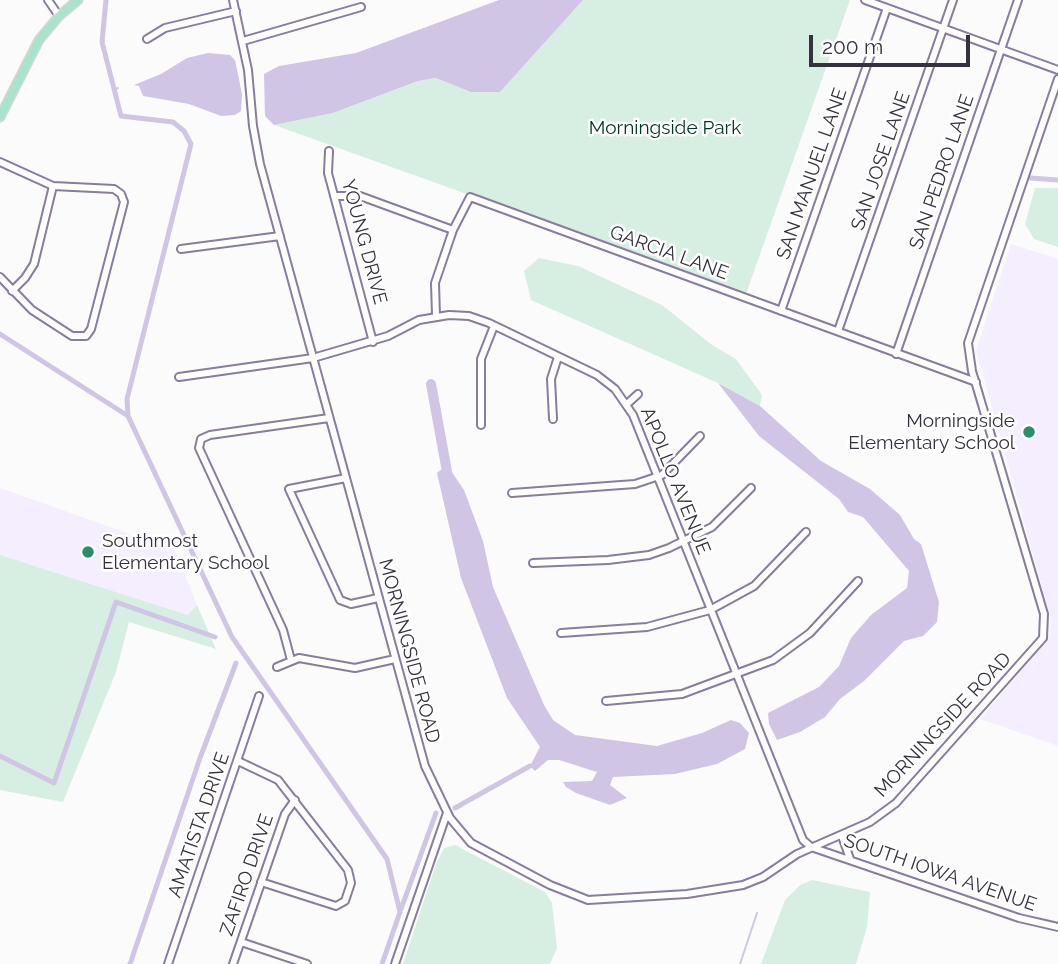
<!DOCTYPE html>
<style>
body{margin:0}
#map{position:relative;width:1058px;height:964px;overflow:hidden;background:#fbfbfb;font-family:Raleway,sans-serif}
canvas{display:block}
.scale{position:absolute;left:809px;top:35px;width:161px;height:32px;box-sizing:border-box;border:4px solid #36313e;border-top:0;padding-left:9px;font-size:21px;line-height:24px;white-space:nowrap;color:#36313e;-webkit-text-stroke:5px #fff;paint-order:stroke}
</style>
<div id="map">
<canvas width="1058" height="964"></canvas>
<div class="scale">200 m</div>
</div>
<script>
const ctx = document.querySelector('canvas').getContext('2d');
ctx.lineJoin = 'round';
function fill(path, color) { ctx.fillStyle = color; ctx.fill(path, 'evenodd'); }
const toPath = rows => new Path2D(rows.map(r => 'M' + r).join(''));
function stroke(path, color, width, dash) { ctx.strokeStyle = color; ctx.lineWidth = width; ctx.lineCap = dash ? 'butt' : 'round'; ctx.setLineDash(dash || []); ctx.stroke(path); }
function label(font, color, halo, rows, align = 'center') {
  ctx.font = font + ' Raleway,sans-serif'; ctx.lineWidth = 5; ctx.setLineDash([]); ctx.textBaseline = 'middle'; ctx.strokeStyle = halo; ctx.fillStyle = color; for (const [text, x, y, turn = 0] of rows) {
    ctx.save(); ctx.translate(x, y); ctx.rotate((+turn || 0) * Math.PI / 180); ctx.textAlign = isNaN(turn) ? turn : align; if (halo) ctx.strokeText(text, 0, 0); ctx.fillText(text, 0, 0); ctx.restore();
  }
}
const built = toPath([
 [1011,244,1058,259,1058,746,980,719,1045,642,1050,635,1051,619,976,350],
 [0,488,175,550,197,605,188,615,0,555]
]);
const green = toPath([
 [583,0,850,0,746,294,274,125,333,113,418,81,437,78,471,92,500,92],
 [1035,188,1058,188,1058,247,1034,239,1025,224],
 [539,258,578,266,662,305,712,345,736,359,762,395,760,406,718,383,531,300,524,271],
 [0,555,188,615,197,605,216,649,129,622,116,672,63,802,0,790],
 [455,845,545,892,552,903,557,948,550,964,403,964,436,864,444,848],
 [812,880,870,892,867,927,856,964,761,964,785,900,800,885]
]);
const water = toPath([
 [499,0,583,0,500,92,471,92,436,78,418,81,333,113,274,125,265,116,264,74,279,66,356,53],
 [208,53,230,55,235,60,242,94,241,111,235,115,221,116,189,104,143,96,139,86,134,85,161,74,187,58],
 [718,383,760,406,821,461,870,489,900,515,914,539,921,544,939,602,937,622,923,636,904,641,864,681,840,699,825,717,800,732,777,740,769,724,768,713,819,687,839,666,851,638,871,615,907,588,909,571,863,517,848,512,839,499,759,436],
 [447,465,464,490,483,541,493,587,544,705,553,720,575,735,657,746,702,733,731,720,740,723,749,733,745,749,717,764,675,774,613,777,610,785,627,798,610,805,576,793,566,787,563,782,592,781,597,772,559,760,548,760,535,771,530,766,540,747,507,698,461,578,437,473]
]);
const stream = toPath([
 [113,90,118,88],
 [740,964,757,913]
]);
const canal = toPath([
 [106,0,102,42,121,116,173,122,184,131,191,144,127,399,128,416,232,637,387,859,400,912,382,964],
 [1030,178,1058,180],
 [0,334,128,416],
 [0,756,54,783,116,602,215,637],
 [455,808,530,766],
 [401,909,436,813],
 [130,964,200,758,236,663]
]);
const river = toPath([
 [431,384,448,477]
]);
const minor = toPath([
 [48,0,59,16],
 [233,0,248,70,253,126,260,164,425,766,450,818,471,843,550,885,588,900,687,894,743,885,763,877,797,854,870,822,896,803,1043,638,1044,614,972,371,968,343,1058,79],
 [865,0,1058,70],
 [147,39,165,28,236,11],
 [243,41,361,7],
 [329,151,328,173,373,342],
 [0,162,53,186,114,189,121,194,124,202,91,329,86,336,72,336,32,310,0,277],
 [334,196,360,196,453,230],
 [181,249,280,236],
 [12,291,25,278,34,264,53,186],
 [781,311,887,8],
 [436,316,435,283,453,230,470,197,976,382],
 [838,331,953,0],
 [896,354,1018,0],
 [179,377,313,358,388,336,419,320,449,315,469,316,489,323,597,375,615,389,633,415,803,840,811,847,1019,918,1058,927],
 [627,404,638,394],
 [553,419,551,379,558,357],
 [481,425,481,359,494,326],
 [346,478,289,489,340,600,351,604,378,598],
 [512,493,635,484,662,475,700,436],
 [533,563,608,560,649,555,669,548,712,527,751,488],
 [561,633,647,627,710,610,754,586,806,532],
 [291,660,283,630,199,448,201,439,210,435,329,418],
 [277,667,299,658,355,668,395,659],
 [606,701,682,694,773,660,810,633,858,581],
 [238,761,278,780,348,870,351,883,345,901,336,906,261,882],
 [842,836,850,859],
 [241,942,307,964],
 [168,964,259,696],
 [233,964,285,814,295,800],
 [395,964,447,813]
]);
const major = toPath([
 [0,117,39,40,59,16,78,0]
]);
const markers = [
 [1029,432,7,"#298e6a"],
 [88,552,7,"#298e6a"]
];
const parkNames = [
 ["Morningside Park",665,128]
];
const streetNames = [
 ["SAN JOSE LANE",881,161,-71],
 ["SAN PEDRO LANE",942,172,-71],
 ["SAN MANUEL LANE",812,174,-71],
 ["YOUNG DRIVE",364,242,75],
 ["GARCIA LANE",669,253,20],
 ["APOLLO AVENUE",675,481,68],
 ["MORNINGSIDE ROAD",409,651,75],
 ["MORNINGSIDE ROAD",943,725,-47],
 ["AMATISTA DRIVE",199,825,-71],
 ["SOUTH IOWA AVENUE",940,873,19],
 ["ZAFIRO DRIVE",247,875,-71]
];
const poiNames = [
 ["Morningside",1015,421],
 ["Elementary School",1015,443],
 ["Southmost",102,541,"left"],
 ["Elementary School",102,563,"left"]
];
fill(built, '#f4eeff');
fill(green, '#d7eee3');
fill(water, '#d1c5e5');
stroke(stream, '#d1c5e5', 2);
stroke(canal, '#d1c5e5', 5);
stroke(river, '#d1c5e5', 10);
stroke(minor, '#897c9c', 10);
stroke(major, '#d7d6d8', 11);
stroke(minor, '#fff', 6);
stroke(major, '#a8e4cb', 8);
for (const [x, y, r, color] of markers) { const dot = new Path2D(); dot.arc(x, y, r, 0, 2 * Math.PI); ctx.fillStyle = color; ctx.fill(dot); stroke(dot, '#fff', 2.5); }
label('19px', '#013524', '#fff', parkNames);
label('19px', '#36313e', '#fff', streetNames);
label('19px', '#36313e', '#fff', poiNames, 'right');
</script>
